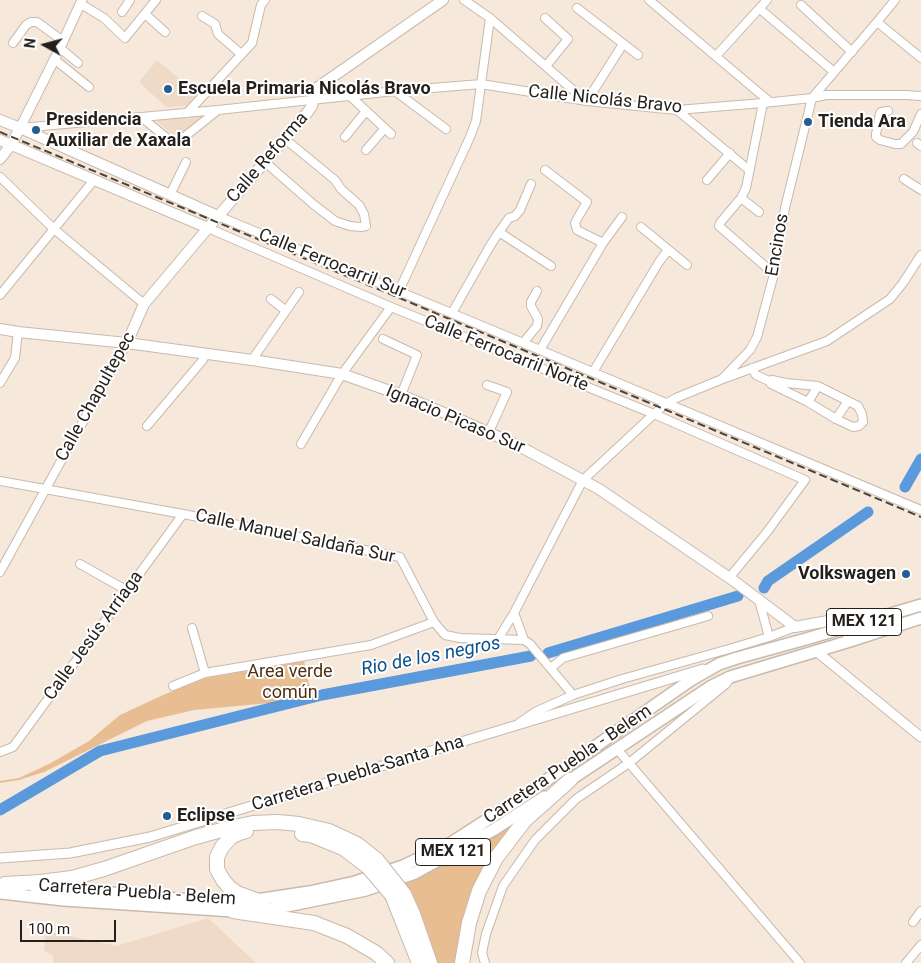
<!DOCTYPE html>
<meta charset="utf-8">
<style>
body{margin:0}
#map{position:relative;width:921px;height:963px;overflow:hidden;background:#f6e8da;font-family:Roboto,sans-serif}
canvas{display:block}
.north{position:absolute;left:20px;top:20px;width:50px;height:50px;-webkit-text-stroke:4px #fff;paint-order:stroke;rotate:277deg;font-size:14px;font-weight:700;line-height:20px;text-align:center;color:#241f1a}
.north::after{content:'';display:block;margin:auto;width:18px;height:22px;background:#241f1a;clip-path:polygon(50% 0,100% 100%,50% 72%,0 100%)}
.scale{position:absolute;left:20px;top:920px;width:96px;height:22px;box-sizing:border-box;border:2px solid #241f1a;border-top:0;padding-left:6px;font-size:15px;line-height:18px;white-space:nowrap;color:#241f1a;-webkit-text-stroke:4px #fff;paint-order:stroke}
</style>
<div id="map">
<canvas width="921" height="963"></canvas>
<div class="north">N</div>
<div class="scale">100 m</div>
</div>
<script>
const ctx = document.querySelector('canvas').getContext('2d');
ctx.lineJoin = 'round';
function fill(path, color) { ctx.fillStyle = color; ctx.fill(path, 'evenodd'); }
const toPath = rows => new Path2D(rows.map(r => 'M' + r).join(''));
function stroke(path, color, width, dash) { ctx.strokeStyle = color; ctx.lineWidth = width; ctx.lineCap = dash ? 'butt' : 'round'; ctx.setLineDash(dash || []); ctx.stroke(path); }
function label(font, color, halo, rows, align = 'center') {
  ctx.font = font + ' Roboto,sans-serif'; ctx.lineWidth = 4; ctx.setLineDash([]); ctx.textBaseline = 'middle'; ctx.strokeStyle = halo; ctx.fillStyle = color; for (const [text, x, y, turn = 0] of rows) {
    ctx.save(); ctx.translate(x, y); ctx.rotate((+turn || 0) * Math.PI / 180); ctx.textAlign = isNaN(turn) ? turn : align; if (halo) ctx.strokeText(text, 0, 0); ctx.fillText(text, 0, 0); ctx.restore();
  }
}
const built = toPath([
 [157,60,199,95,189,106,166,107,139,82],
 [202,112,203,121,178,139,154,119],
 [208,918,256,963,54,963,53,956,44,950,46,931,117,946]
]);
const green = toPath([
 [304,661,312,697,292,701,194,710,147,721,44,772,19,780,0,783,0,781,19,778,51,763,89,741,120,715,163,695,205,678],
 [523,818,498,850,456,963,435,963,401,882,439,867]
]);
const river = toPath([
 [905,487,921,459],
 [764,588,768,581,868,512],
 [548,653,738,596],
 [0,810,100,751,322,695,531,656]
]);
const minor = toPath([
 [464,0,490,18,573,90,582,100],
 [649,0,770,102],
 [81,4,104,18,125,38,156,0],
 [801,5,852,52],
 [577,8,638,55],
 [760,9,834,72],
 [122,12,130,0],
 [145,14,165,32],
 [202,16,215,24,218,34,241,54],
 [545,18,568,39,546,66],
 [877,22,921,58],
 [13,43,26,25,31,22,37,22,63,41],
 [60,48,78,63],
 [716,56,767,0],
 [54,59,89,87],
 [395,91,446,129],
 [349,95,391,134],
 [587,101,623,44],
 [763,103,746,188,741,198,720,223,719,226,774,274],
 [677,110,749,170],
 [888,111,881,112,880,114,876,134,876,137,880,140,895,144,901,144,913,132,921,114],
 [187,113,252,43,261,5,265,0],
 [141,117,173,143,178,142,218,110],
 [21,128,218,110,395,91,481,84,587,101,677,110,763,103,812,98,826,95,906,95,921,96],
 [345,137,366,111],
 [917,143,921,146],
 [366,150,385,128],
 [265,162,313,204,335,221,350,226,361,227,366,226,364,214,359,205,341,189,335,180,285,139],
 [545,170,587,202,577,219,575,223,577,230,603,243],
 [0,177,54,229,144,304],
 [904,179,921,190],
 [707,180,730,153],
 [170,195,186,162],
 [741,198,759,212],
 [218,216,540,350,921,510],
 [641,227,687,265],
 [208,228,391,307,654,414,805,480,767,532,729,578],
 [499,232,551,266],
 [399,291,470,137,476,121,490,18],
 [0,295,94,180],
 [271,299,285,310],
 [452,313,490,246,499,232,509,218,515,216,520,210,531,184],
 [383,339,417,355,401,395],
 [523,343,537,326,538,319,531,306,531,302,537,291],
 [540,350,603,243,622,217],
 [252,360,299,292],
 [752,368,756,375,769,381,771,384,808,402,836,419,853,427,859,426,863,422,862,414,858,406,818,386,786,383,772,380,769,381],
 [593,372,659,262,668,250],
 [722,379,750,350,757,337,774,274,785,208,812,98,877,22,895,0],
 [0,383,15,358,18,332],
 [487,385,507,392,493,423,488,433],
 [808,402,818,386],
 [836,419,848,401],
 [147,426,202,361,206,354],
 [301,444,342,374,391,307],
 [0,481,183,514,400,557,434,622,445,635,460,638,524,640,530,644,573,695],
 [80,564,126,590],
 [0,572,61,461,127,343],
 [759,600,769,637],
 [514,613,524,640],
 [192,628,205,673],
 [498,639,514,613,583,480,654,414,667,403,676,398,720,380,827,341,890,299,903,283,921,255],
 [551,668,563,658,708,616],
 [173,686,205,673,371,645,434,622],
 [519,723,535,712,573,695,622,679,729,649,769,637,795,627],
 [617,749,800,963],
 [0,752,13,747,183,514],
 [913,922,921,911],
 [485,963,482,953,486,934,503,886,535,840,576,799,629,763,726,684,728,681],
 [906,963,921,945]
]);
const tertiary = toPath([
 [20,128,60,48,82,0],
 [816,651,921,737],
 [0,858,70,853,150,837,398,761,703,669]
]);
const secondary = toPath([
 [0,120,20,128,218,216],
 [0,140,208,228],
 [0,159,11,145,20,128],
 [0,329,18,332,127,343,252,360,342,374,401,395,454,417,519,446,599,489,734,581,795,627,828,621,835,622,846,628,850,641],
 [127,343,144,304,208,228,307,113,312,106,315,92,318,87,443,0]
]);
const primary = toPath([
 [564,784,710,687,730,677,850,641,921,618],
 [34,886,177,899,256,900,309,892,355,882,403,866,451,843,518,800,691,680,719,664,737,658,806,639,921,605],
 [0,893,64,900,233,911,272,909,366,890,415,873,495,829,544,797]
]);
const motorway = toPath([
 [246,831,239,833,231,837,222,847,217,857,217,869,223,880,229,887,237,893,256,900],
 [302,834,311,835,343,848,368,867],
 [5,884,40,882,72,878,104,869,196,837,225,829,253,823,278,822,299,824,329,831,357,844,377,860],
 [404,894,413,914,430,963],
 [392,895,419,963],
 [233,911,314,923,347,936,376,953,387,963],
 [462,963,469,923,479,891,496,858,525,820,570,780]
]);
const rail = toPath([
 [0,132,397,297,921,517]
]);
const motorwayBridge = toPath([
 [377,860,404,894],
 [368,867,392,895]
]);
const markers = [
 [168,89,5,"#245c94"],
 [808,122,5,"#245c94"],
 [36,130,5,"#245c94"],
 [906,574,5,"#245c94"],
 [167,816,5,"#245c94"]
];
const shields = [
 [864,622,75],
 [453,852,75]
];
const shieldNames = [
 ["MEX 121",864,622],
 ["MEX 121",453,852]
];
const poiNames = [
 ["Escuela Primaria Nicolás Bravo",178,89],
 ["Presidencia",46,120],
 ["Auxiliar de Xaxala",46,141],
 ["Tienda Ara",818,122],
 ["Volkswagen",896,574,"right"],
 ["Eclipse",177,816]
];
const streetNames = [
 ["Calle Nicolás Bravo",605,100,6],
 ["Calle Reforma",268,158,-49],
 ["Encinos",778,245,-80],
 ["Calle Ferrocarril Sur",332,264,22],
 ["Calle Ferrocarril Norte",506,354,22],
 ["Calle Chapultepec",96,397,-61],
 ["Ignacio Picaso Sur",455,420,23],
 ["Calle Manuel Saldaña Sur",295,537,12],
 ["Calle Jesús Arriaga",94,636,-54],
 ["Carretera Puebla - Belem",568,765,-34],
 ["Carretera Puebla-Santa Ana",358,774,-17],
 ["Carretera Puebla - Belem",137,893,4]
];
const parkNames = [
 ["Area verde",290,672],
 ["común",290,693]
];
const waterNames = [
 ["Rio de los negros",431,657,-11]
];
fill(built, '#eedac7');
fill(green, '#e8bd91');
stroke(river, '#5a99dc', 11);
stroke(minor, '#c8baad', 10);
stroke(tertiary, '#c8baad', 11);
stroke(secondary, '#c8baad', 12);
stroke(primary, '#c8baad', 14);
stroke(motorway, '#c8baad', 16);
stroke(minor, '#fff', 8);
stroke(tertiary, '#fff', 9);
stroke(secondary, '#fff', 10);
stroke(primary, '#fff', 11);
stroke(motorway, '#fff', 14);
stroke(rail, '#4b443d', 2, [8, 4]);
stroke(motorwayBridge, '#c8baad', 16, []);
stroke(motorwayBridge, '#fff', 14);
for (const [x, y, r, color] of markers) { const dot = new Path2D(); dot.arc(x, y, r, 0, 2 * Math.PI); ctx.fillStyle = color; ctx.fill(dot); stroke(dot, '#fff', 2); }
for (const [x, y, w] of shields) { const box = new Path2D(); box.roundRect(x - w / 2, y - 13.5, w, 27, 4); ctx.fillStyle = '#fff'; ctx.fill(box); stroke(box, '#241f1a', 1); }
label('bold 16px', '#241f1a', null, shieldNames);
label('bold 18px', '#241f1a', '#fff', poiNames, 'left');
label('18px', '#241f1a', '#fff', streetNames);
label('18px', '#4d3112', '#fff', parkNames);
label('italic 19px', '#0d528f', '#fff', waterNames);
</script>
